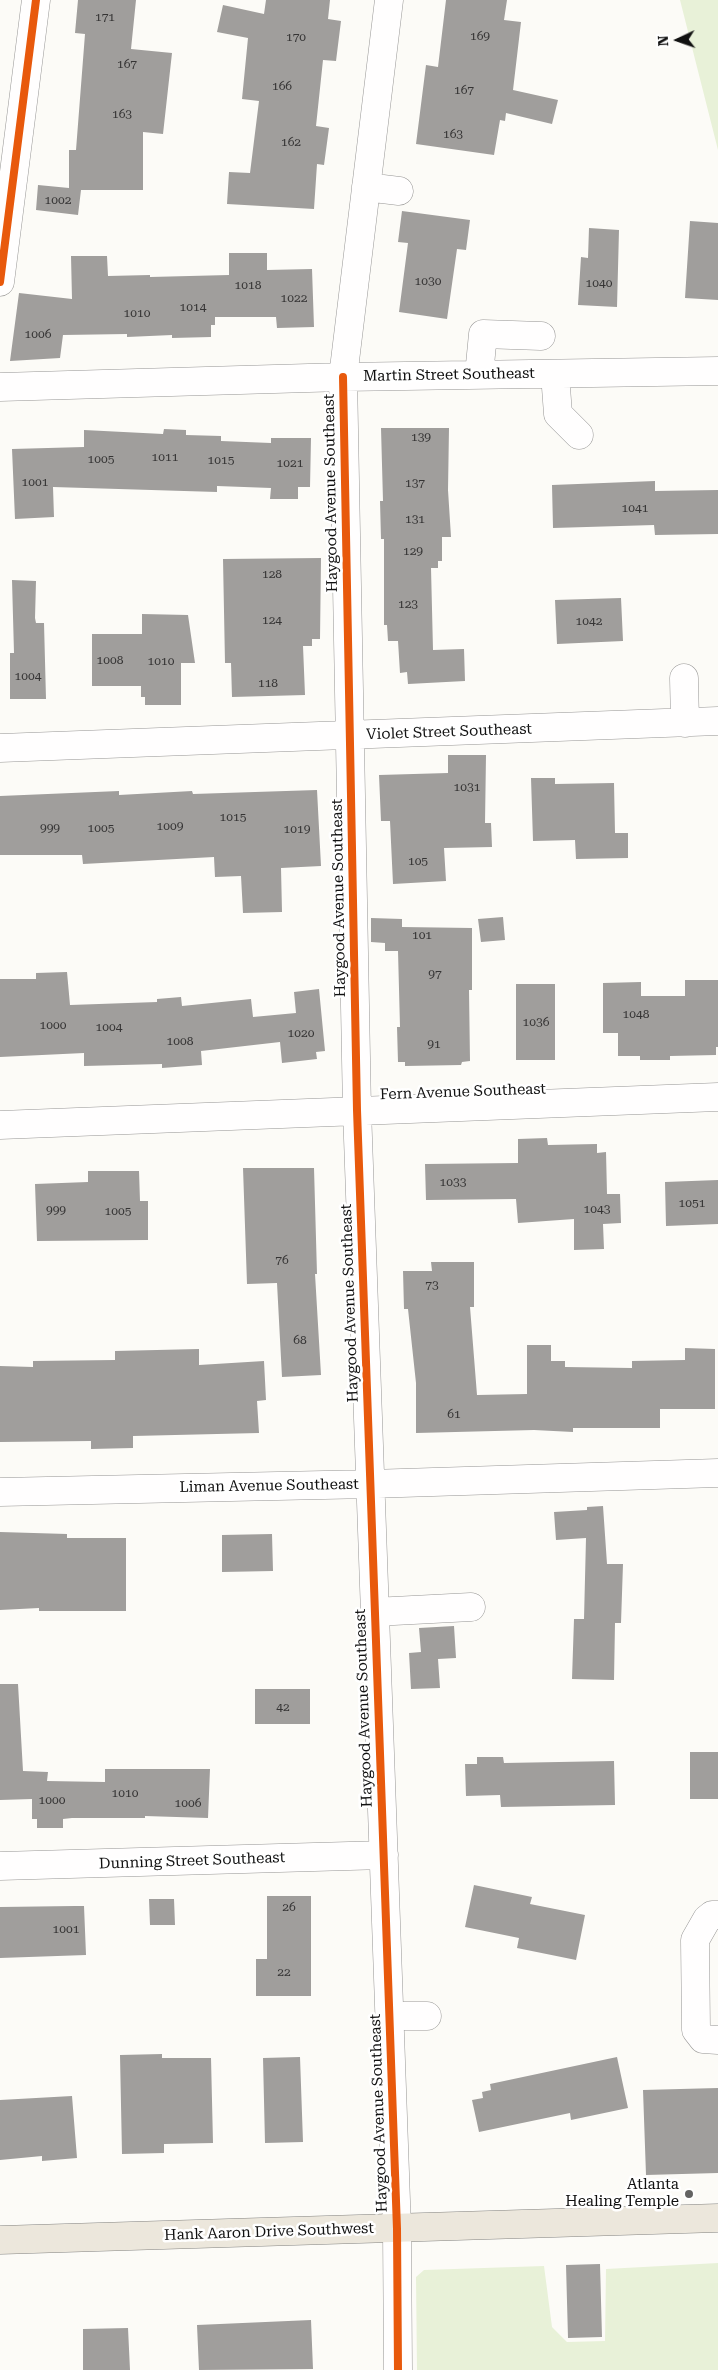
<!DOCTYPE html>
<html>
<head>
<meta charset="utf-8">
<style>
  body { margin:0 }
  #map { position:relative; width:718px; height:2370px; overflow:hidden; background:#fcfbf7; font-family:"Roboto Serif",serif }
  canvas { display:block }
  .north { position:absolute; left:653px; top:15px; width:50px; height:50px; -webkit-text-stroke:4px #fff; paint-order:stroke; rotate:267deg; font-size:14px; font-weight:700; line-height:20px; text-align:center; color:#111 }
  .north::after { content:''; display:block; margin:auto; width:18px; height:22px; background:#111; clip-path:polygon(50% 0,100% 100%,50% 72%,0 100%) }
</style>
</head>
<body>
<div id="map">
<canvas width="718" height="2370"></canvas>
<div class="north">N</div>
</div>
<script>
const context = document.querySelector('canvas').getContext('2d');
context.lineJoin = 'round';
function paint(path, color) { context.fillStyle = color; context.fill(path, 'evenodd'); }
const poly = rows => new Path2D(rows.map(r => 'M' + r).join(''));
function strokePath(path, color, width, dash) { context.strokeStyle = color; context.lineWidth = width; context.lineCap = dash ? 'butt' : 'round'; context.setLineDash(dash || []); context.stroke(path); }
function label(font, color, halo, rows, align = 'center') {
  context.font = font + ' "Roboto Serif",serif'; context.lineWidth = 5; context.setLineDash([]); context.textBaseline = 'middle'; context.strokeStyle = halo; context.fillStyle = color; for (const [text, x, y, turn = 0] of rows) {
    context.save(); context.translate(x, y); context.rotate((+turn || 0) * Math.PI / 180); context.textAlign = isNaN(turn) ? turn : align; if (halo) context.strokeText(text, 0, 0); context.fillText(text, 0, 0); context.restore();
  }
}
paint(poly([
  [680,0,718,0,718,150],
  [718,2263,718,2370,417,2370,416,2277,424,2270,544,2266,552,2327,567,2342,605,2341,606,2269]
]), '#e8f1d8');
paint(poly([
  [78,0,136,0,131,49,172,53,163,134,143,132,143,190,79,190,81,190,78,215,36,210,38,185,69,188,69,150,76,150,85,34,75,33],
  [266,0,330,0,328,19,341,21,336,61,323,60,316,126,329,128,324,165,317,164,314,209,227,204,229,172,250,173,259,101,242,99,248,38,217,32,223,5,264,14],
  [446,0,507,0,504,20,521,22,513,90,558,100,552,124,506,113,505,121,500,120,494,155,416,144,426,65,438,67],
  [402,211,470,220,466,250,457,249,447,319,399,312,408,243,398,242],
  [690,221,718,223,718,300,685,298],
  [589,228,619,230,617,307,578,305,581,257,588,258],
  [229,253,267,253,267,270,312,269,314,327,277,328,276,317,215,317,215,325,211,325,211,337,172,338,172,335,127,337,127,334,63,335,60,358,10,361,19,293,72,299,71,256,107,256,108,276,150,275,150,277,229,275],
  [381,428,449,428,448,490,451,537,442,537,442,561,438,561,438,568,431,568,433,650,464,649,465,681,408,684,407,672,400,673,398,641,388,641,387,625,384,625,384,539,381,539,380,501,383,501],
  [164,429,186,430,186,435,221,436,221,441,271,443,271,438,311,438,310,487,298,487,298,499,270,499,271,488,217,486,217,492,53,487,54,517,15,519,12,449,84,447,84,430,163,434],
  [655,481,655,491,718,490,718,534,655,535,654,525,553,528,552,485],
  [321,558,320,639,312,639,312,646,303,646,305,695,232,697,231,663,225,663,223,559],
  [12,580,36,581,35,618,36,623,44,623,46,699,10,699,10,653,14,653],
  [621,598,623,641,557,644,555,600],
  [142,614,188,615,195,663,181,663,181,705,145,705,145,697,141,697,141,686,92,686,92,634,142,634],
  [448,755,486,755,485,823,491,823,492,847,444,848,446,881,393,884,390,821,381,821,379,775,448,773],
  [531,778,555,778,555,784,614,783,615,833,628,833,628,858,576,859,575,840,533,841],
  [317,790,321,866,281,868,282,912,243,913,241,876,215,877,214,857,83,864,82,855,0,855,0,796,119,791,119,795,192,791,193,794],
  [503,917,505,940,481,942,478,919],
  [371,918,402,919,402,927,472,928,472,990,469,990,470,1061,462,1062,461,1065,405,1066,405,1062,398,1062,397,1027,400,1027,398,951,385,951,385,943,371,942],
  [67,972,70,1005,157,1002,157,999,181,997,182,1006,251,999,253,1017,296,1013,294,992,319,989,325,1051,316,1052,317,1059,282,1063,280,1042,201,1051,202,1065,162,1068,162,1064,84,1066,84,1053,0,1057,0,979,36,979,36,973],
  [685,980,718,980,718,1047,716,1047,716,1055,670,1056,670,1060,640,1060,640,1056,618,1056,618,1033,603,1033,603,983,641,982,641,996,685,996],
  [516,984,555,984,555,1060,516,1060],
  [547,1138,548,1145,597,1144,597,1153,606,1152,607,1194,620,1194,621,1223,603,1224,604,1249,574,1250,574,1219,518,1223,516,1199,426,1200,425,1164,518,1163,518,1139],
  [243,1168,314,1168,317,1274,315,1274,321,1375,282,1377,277,1283,247,1284],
  [88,1171,139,1171,140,1201,148,1201,148,1240,37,1241,35,1184,88,1182],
  [718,1180,718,1224,666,1226,665,1182],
  [431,1262,474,1262,474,1307,470,1307,477,1395,527,1394,527,1345,551,1345,551,1361,565,1361,565,1367,632,1368,632,1361,685,1360,685,1348,715,1349,715,1409,660,1409,660,1428,573,1428,573,1432,534,1430,416,1433,416,1383,408,1309,404,1309,403,1271,432,1271],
  [199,1349,199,1365,264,1361,266,1400,257,1401,259,1433,133,1436,133,1448,91,1449,91,1441,0,1442,0,1366,33,1367,33,1361,115,1360,115,1351],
  [603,1506,607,1564,623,1564,621,1623,615,1623,614,1680,572,1679,574,1619,584,1619,586,1538,556,1540,554,1512,587,1510,587,1507],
  [0,1532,67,1534,67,1538,126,1538,126,1611,39,1611,39,1608,0,1610],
  [272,1534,273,1571,222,1572,222,1535],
  [454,1626,456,1658,438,1659,440,1688,411,1689,409,1653,421,1652,419,1628],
  [0,1684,18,1684,23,1771,48,1772,47,1781,105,1782,105,1769,210,1769,208,1818,145,1816,145,1818,72,1818,63,1819,63,1828,37,1828,37,1819,32,1819,32,1799,0,1800],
  [255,1689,310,1689,310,1724,255,1724],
  [690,1752,718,1752,718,1799,690,1799],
  [477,1757,503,1757,504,1763,614,1761,615,1805,501,1807,500,1795,466,1796,465,1764,477,1764],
  [474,1885,532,1897,530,1904,585,1915,576,1960,517,1948,519,1938,465,1927],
  [267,1896,311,1896,311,1996,256,1996,256,1959,267,1959],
  [149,1899,174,1899,175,1925,150,1925],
  [75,1906,84,1906,86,1955,0,1958,0,1907],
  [162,2054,162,2058,211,2058,213,2143,164,2144,164,2153,122,2154,120,2055],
  [300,2057,303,2142,265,2143,263,2058],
  [617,2057,628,2108,571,2120,570,2113,479,2132,472,2100,483,2098,482,2092,491,2090,490,2084],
  [718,2088,718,2173,646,2175,643,2090],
  [72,2096,77,2158,42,2161,42,2156,0,2160,0,2100],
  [600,2264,602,2337,568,2338,566,2265],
  [311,2320,313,2369,199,2370,197,2325],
  [128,2328,130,2370,83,2370,83,2329]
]), '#a09e9c');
const minor = poly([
  [389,0,343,377,357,1110,397,2229,398,2370],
  [366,187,399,191],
  [0,282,36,0],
  [555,374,558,414,579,435],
  [479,375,483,334,541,336],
  [0,387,343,377,718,371],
  [684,678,685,723],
  [0,748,718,721],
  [0,1125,718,1097],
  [0,1492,370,1484,718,1473],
  [374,1612,471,1607],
  [0,1866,384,1855],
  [718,1915,712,1915,707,1919,695,1940,696,2030,703,2039,718,2040],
  [389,2016,427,2016]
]);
const major = poly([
  [0,2240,718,2218]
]);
strokePath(minor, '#979695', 29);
strokePath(major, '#848482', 29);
strokePath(minor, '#fffefe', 28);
strokePath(major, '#ece7dc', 28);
strokePath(poly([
  [0,282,36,0],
  [343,377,357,1110,397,2229,398,2370]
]), '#e8590c', 8);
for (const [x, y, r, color] of [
  [689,2194,5,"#636362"]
]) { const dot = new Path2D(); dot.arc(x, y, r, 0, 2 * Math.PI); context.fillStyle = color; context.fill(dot); strokePath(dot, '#fff', 2); }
label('12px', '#353434', null, [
  ["171",105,17],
  ["169",480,36],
  ["170",296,37],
  ["167",127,64],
  ["166",282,86],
  ["167",464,90],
  ["163",122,114],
  ["163",453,134],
  ["162",291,142],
  ["1002",58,200],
  ["1030",428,281],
  ["1040",599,283],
  ["1018",248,285],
  ["1022",294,298],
  ["1014",193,307],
  ["1010",137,313],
  ["1006",38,334],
  ["139",421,437],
  ["1011",165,457],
  ["1005",101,459],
  ["1015",221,460],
  ["1021",290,463],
  ["1001",35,482],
  ["137",415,483],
  ["1041",635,508],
  ["131",415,519],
  ["129",413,551],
  ["128",272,574],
  ["123",408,604],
  ["124",272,620],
  ["1042",589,621],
  ["1008",110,660],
  ["1010",161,661],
  ["1004",28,676],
  ["118",268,683],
  ["1031",467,787],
  ["1015",233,817],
  ["1009",170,826],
  ["999",50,828],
  ["1005",101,828],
  ["1019",297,829],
  ["105",418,861],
  ["101",422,935],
  ["97",435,974],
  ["1048",636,1014],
  ["1036",536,1022],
  ["1000",53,1025],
  ["1004",109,1027],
  ["1020",301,1033],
  ["1008",180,1041],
  ["91",434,1044],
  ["1033",453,1182],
  ["1051",692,1203],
  ["1043",597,1209],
  ["999",56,1210],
  ["1005",118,1211],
  ["76",282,1260],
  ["73",432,1285],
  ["68",300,1340],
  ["61",454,1414],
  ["42",283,1707],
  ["1010",125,1793],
  ["1000",52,1800],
  ["1006",188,1803],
  ["26",289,1907],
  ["1001",66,1929],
  ["22",284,1972]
]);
label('15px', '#111', '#fff', [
  ["Martin Street Southeast",449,375,-1],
  ["Haygood Avenue Southeast",331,493,-91],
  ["Violet Street Southeast",449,732,-2],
  ["Haygood Avenue Southeast",339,898,-91],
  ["Fern Avenue Southeast",463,1092,-2],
  ["Haygood Avenue Southeast",350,1303,-92],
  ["Liman Avenue Southeast",269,1486,-1],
  ["Haygood Avenue Southeast",364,1708,-92],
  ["Dunning Street Southeast",192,1861,-2],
  ["Haygood Avenue Southeast",379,2113,-92],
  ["Hank Aaron Drive Southwest",269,2232,-2]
]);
label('15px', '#111', '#fff', [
  ["Atlanta",679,2185],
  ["Healing Temple",679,2202]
], 'right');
</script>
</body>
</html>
